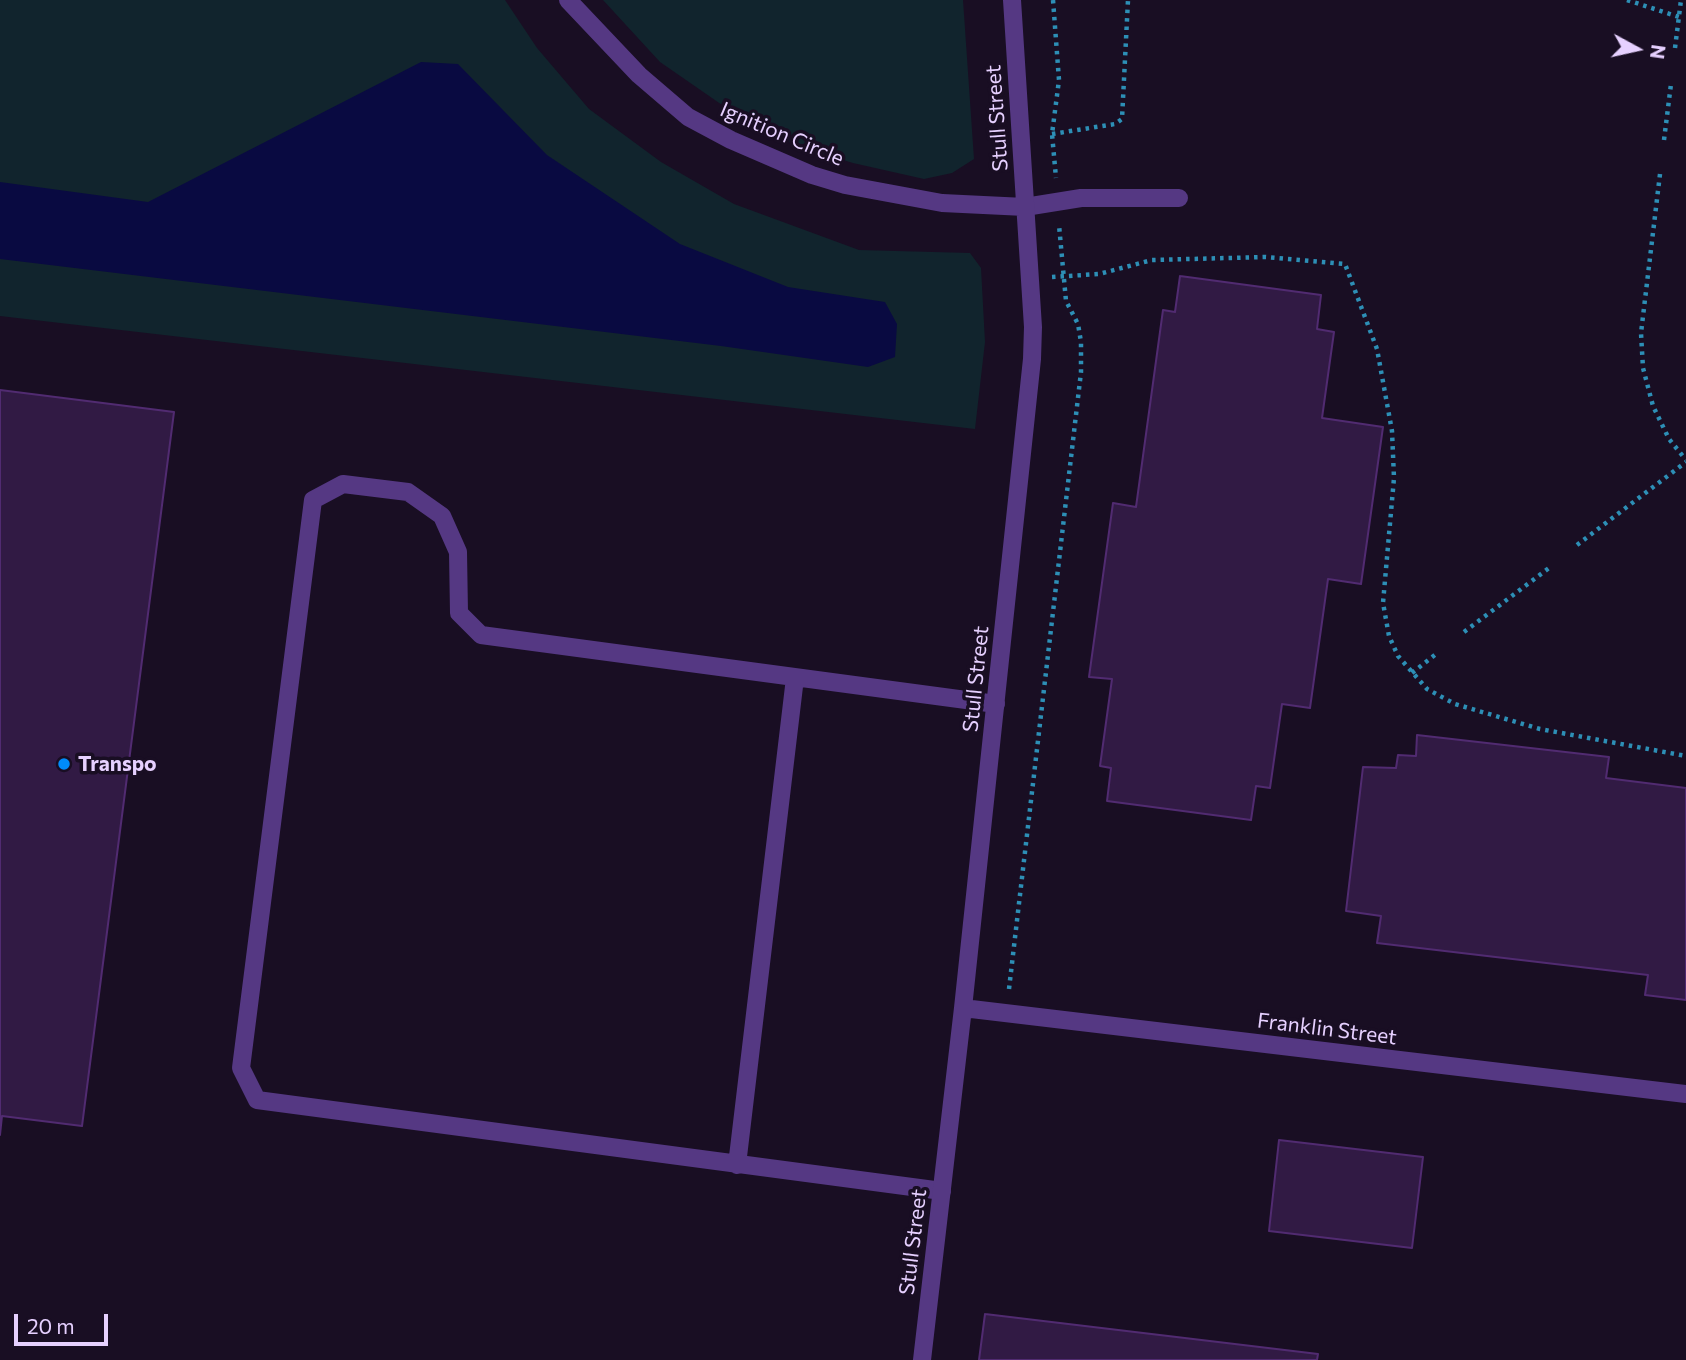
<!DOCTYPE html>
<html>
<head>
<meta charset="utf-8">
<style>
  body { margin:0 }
  #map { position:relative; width:1686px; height:1360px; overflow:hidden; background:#190e23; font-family:Commissioner,sans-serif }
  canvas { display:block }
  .north { position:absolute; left:1602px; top:14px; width:70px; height:70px; -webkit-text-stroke:5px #190e23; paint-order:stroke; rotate:98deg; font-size:19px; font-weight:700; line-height:28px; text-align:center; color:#e6d0ff }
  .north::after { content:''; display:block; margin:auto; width:24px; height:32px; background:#e6d0ff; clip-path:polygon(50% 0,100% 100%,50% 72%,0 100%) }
  .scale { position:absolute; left:14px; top:1314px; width:94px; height:32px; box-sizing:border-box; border:4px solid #e6d0ff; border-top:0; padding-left:9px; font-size:21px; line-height:24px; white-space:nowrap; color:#e6d0ff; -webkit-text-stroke:5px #190e23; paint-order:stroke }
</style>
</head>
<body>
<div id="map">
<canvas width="1686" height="1360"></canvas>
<div class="north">N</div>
<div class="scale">20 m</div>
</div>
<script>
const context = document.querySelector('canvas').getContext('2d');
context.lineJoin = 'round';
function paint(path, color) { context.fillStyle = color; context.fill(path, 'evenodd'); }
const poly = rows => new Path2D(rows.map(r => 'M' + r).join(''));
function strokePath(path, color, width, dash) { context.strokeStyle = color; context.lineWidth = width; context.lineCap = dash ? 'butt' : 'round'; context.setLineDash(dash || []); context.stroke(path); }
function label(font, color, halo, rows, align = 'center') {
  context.font = font + ' Commissioner,sans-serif'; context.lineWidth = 7; context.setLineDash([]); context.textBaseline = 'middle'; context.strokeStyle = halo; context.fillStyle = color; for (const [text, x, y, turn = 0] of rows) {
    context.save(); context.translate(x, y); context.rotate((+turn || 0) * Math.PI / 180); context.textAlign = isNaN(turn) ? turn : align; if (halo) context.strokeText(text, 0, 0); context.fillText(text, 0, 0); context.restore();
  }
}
paint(poly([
  [0,0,505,0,537,48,589,109,661,162,734,204,859,250,970,253,981,268,985,342,975,429,0,316],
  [603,0,963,0,974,159,952,173,924,179,853,163,797,146,738,116,660,62]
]), '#11242d');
paint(poly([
  [421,62,458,64,547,155,680,244,788,287,885,302,897,324,895,357,868,367,721,346,0,259,0,182,148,202]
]), '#090a41');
const building = poly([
  [1180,276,1321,295,1317,329,1334,332,1322,418,1383,427,1361,584,1328,579,1310,708,1282,704,1270,788,1256,786,1251,820,1107,801,1111,768,1100,766,1112,679,1089,677,1113,503,1136,507,1163,310,1175,312,1180,276],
  [0,390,174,412,82,1126,2,1116,0,1135,0,390],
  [1417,735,1609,757,1606,778,1686,788,1686,1000,1645,995,1648,975,1377,943,1381,916,1346,911,1363,767,1396,768,1398,755,1416,756,1417,735],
  [1279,1140,1423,1157,1412,1248,1269,1231,1279,1140],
  [985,1314,1318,1354,1317,1360,979,1360,985,1314]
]);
paint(building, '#311a44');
strokePath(building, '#512b71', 2);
strokePath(poly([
  [1053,0,1059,80,1052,134,1056,178],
  [1627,0,1679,17],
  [1675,48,1681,0],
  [1052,134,1115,124,1122,119,1128,0],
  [1664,140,1671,84],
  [1660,174,1641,333,1643,368,1653,406,1669,439,1686,460],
  [1052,277,1099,274,1152,260,1266,257,1345,264,1377,349,1392,431,1394,478,1383,603,1389,636,1398,656,1427,689,1455,704,1540,729,1686,756],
  [1577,545,1686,462],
  [1464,632,1549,568],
  [1412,673,1436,654],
  [1009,989,1081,372,1081,342,1078,324,1066,301,1059,225]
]), '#2d8fb6', 4.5, [3.5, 5]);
strokePath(poly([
  [1025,207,1081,198,1179,198],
  [737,1165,795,678],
  [942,1191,257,1100,241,1068,313,500,343,484,408,492,442,516,458,552,459,613,481,635,996,704]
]), '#553883', 18);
strokePath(poly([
  [568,0,639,75,688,117,731,140,812,175,845,185,942,203,1025,207],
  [963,1008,1686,1094],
  [922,1360,963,1008,1032,359,1033,327,1012,0]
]), '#553883', 18);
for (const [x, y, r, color] of [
  [64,764,7,"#008bfb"]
]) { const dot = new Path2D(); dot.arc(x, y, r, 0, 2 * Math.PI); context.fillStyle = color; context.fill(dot); strokePath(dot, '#190e23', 2.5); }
label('21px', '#e6d0ff', '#190e23', [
  ["Stull Street",997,118,-94],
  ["Ignition Circle",782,134,23],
  ["Stull Street",976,679,-84],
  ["Franklin Street",1327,1029,7],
  ["Stull Street",913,1242,-83]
]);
label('bold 21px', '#e6d0ff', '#190e23', [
  ["Transpo",78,764]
], 'left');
</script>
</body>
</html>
